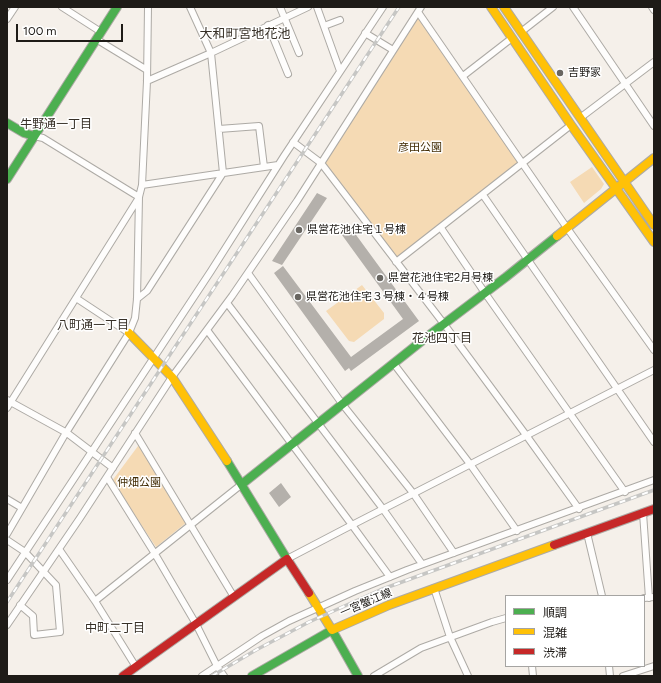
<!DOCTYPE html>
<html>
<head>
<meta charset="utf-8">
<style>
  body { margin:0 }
  #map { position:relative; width:661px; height:683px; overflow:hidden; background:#f5f0ea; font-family:Figtree,"Noto Sans JP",sans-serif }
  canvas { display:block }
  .frame { position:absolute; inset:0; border:8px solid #1e1b17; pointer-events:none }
  .legend { position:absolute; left:505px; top:595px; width:140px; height:72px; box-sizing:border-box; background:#fff; border:1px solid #a5a4a2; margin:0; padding:5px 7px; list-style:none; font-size:12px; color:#1e1b17 }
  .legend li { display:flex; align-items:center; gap:8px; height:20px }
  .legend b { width:20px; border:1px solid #a5a4a2 }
  .scale { position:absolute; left:16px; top:24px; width:107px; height:18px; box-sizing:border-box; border:2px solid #1e1b17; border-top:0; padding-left:5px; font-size:12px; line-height:14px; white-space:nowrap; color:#1e1b17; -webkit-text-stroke:3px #fff; paint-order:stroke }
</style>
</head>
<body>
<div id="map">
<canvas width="661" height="683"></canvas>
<div class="frame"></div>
<ul class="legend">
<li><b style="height:5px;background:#4caf50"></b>順調</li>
<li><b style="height:5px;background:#ffc107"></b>混雑</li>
<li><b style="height:5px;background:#c62828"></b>渋滞</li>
</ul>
<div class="scale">100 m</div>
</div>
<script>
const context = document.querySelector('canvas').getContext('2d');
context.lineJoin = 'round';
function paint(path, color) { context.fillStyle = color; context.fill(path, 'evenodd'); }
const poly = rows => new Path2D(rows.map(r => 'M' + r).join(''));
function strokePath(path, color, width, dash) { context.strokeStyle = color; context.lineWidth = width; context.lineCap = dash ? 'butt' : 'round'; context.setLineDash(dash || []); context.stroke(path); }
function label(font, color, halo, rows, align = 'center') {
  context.font = font + ' Figtree,"Noto Sans JP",sans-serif'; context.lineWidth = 3; context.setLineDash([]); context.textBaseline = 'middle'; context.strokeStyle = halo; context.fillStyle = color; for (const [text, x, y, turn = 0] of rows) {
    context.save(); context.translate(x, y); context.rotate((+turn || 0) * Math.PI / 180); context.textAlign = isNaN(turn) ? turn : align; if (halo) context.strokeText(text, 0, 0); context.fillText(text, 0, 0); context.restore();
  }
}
paint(poly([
  [418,15,520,163,499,186,493,190,488,191,397,261,324,164],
  [592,167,604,184,601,189,584,203,570,182],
  [362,285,384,313,384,319,354,342,349,341,326,311],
  [141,442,187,522,156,547,112,481]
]), '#f5dab4');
paint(poly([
  [317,193,327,198,282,265,272,261],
  [351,228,419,321,351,371,349,368,345,371,274,273,283,266,351,357,403,319,342,235],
  [281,483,291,497,279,507,269,493]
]), '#b4b0ab');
const street = poly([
  [62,7,101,32],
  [280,7,299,53],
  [317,7,340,71],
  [573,7,654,126],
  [652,7,654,10],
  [418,12,567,228,654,350],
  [7,19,15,7],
  [268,25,288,74],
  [324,26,340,20],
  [521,32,553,7],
  [365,33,393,50],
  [96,39,147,70],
  [463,76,512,38],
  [147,81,211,53,308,7],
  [580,118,654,62],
  [219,129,259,126,264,167],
  [34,136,43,138,139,197],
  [293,142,321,163,444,324,526,435,579,509],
  [142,185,278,165],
  [483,195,654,442],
  [441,228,485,293,625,492],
  [396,262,571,125],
  [248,273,343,405,413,493,454,553],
  [76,298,129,333],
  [137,299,147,291,223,173,211,53,190,7],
  [227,303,383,509,422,564],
  [207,330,352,525,390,577],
  [394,364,470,464,517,531],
  [7,400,67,433,113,468],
  [7,408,138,199],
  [135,433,234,597],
  [107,477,155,554,196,624,217,666,224,676],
  [7,499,22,508],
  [643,513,649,598],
  [587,533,602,596],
  [7,534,64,436,129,333,135,318,137,299,139,197,142,185,147,81,148,7],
  [7,540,25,552,56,585,60,632,34,635,33,616,20,605],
  [59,549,95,601,136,667],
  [287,559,352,525,654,370],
  [7,580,211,271,284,156,383,7],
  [434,588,450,637,468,676],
  [644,598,654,597],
  [95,601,242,484],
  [7,625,80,518,172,377,232,296,297,201,421,7],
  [532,666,533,676],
  [609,666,610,676],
  [202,676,262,636,289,621,355,591,407,570,654,480],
  [374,676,421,648,492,622,506,618],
  [623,676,654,666]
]);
const fast = poly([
  [7,123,24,133,34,136],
  [7,179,117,7],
  [227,461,287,559],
  [242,484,428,336,506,277,557,236],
  [252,676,332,630,358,676]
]);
const slow = poly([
  [491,7,571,125,654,242],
  [504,7,654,225],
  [557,236,654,158],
  [129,333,172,377,227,461],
  [309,593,332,630,389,605,554,545]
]);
const jam = poly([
  [554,545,654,509],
  [123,676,287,559,309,593]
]);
strokePath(street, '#adaaa5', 8);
strokePath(fast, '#adaaa5', 10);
strokePath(slow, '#adaaa5', 10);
strokePath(jam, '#adaaa5', 10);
strokePath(street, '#fefdfc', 6);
strokePath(fast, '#4caf50', 8);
strokePath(slow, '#ffc107', 8);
strokePath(jam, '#c62828', 8);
const rail = poly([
  [7,602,399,7],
  [212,676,256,650,309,622,380,590,654,490]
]);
strokePath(rail, '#c6c6c4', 3.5);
strokePath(rail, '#fff', 2, [6]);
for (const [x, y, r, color] of [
  [560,73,4,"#696661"],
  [299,230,4,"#696661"],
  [380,278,4,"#696661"],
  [298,297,4,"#696661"]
]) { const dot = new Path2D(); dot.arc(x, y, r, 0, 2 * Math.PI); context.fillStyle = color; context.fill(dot); strokePath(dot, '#fff', 1.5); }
label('11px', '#1e1b17', '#fff', [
  ["吉野家",568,73],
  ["県営花池住宅１号棟",307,230],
  ["県営花池住宅2月号棟",388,278],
  ["県営花池住宅３号棟・４号棟",306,297]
], 'left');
label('11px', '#422c04', '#fff', [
  ["彦田公園",420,148],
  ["仲畑公園",139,483]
]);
label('11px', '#1e1b17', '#fff', [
  ["一宮蟹江線",366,603,-23]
]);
label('12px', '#373027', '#fff', [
  ["牛野通一丁目",56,124],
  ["八町通一丁目",93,325],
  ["花池四丁目",442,338],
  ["中町二丁目",115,628]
]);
label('13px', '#373027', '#fff', [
  ["大和町宮地花池",245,34]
]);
</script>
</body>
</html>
